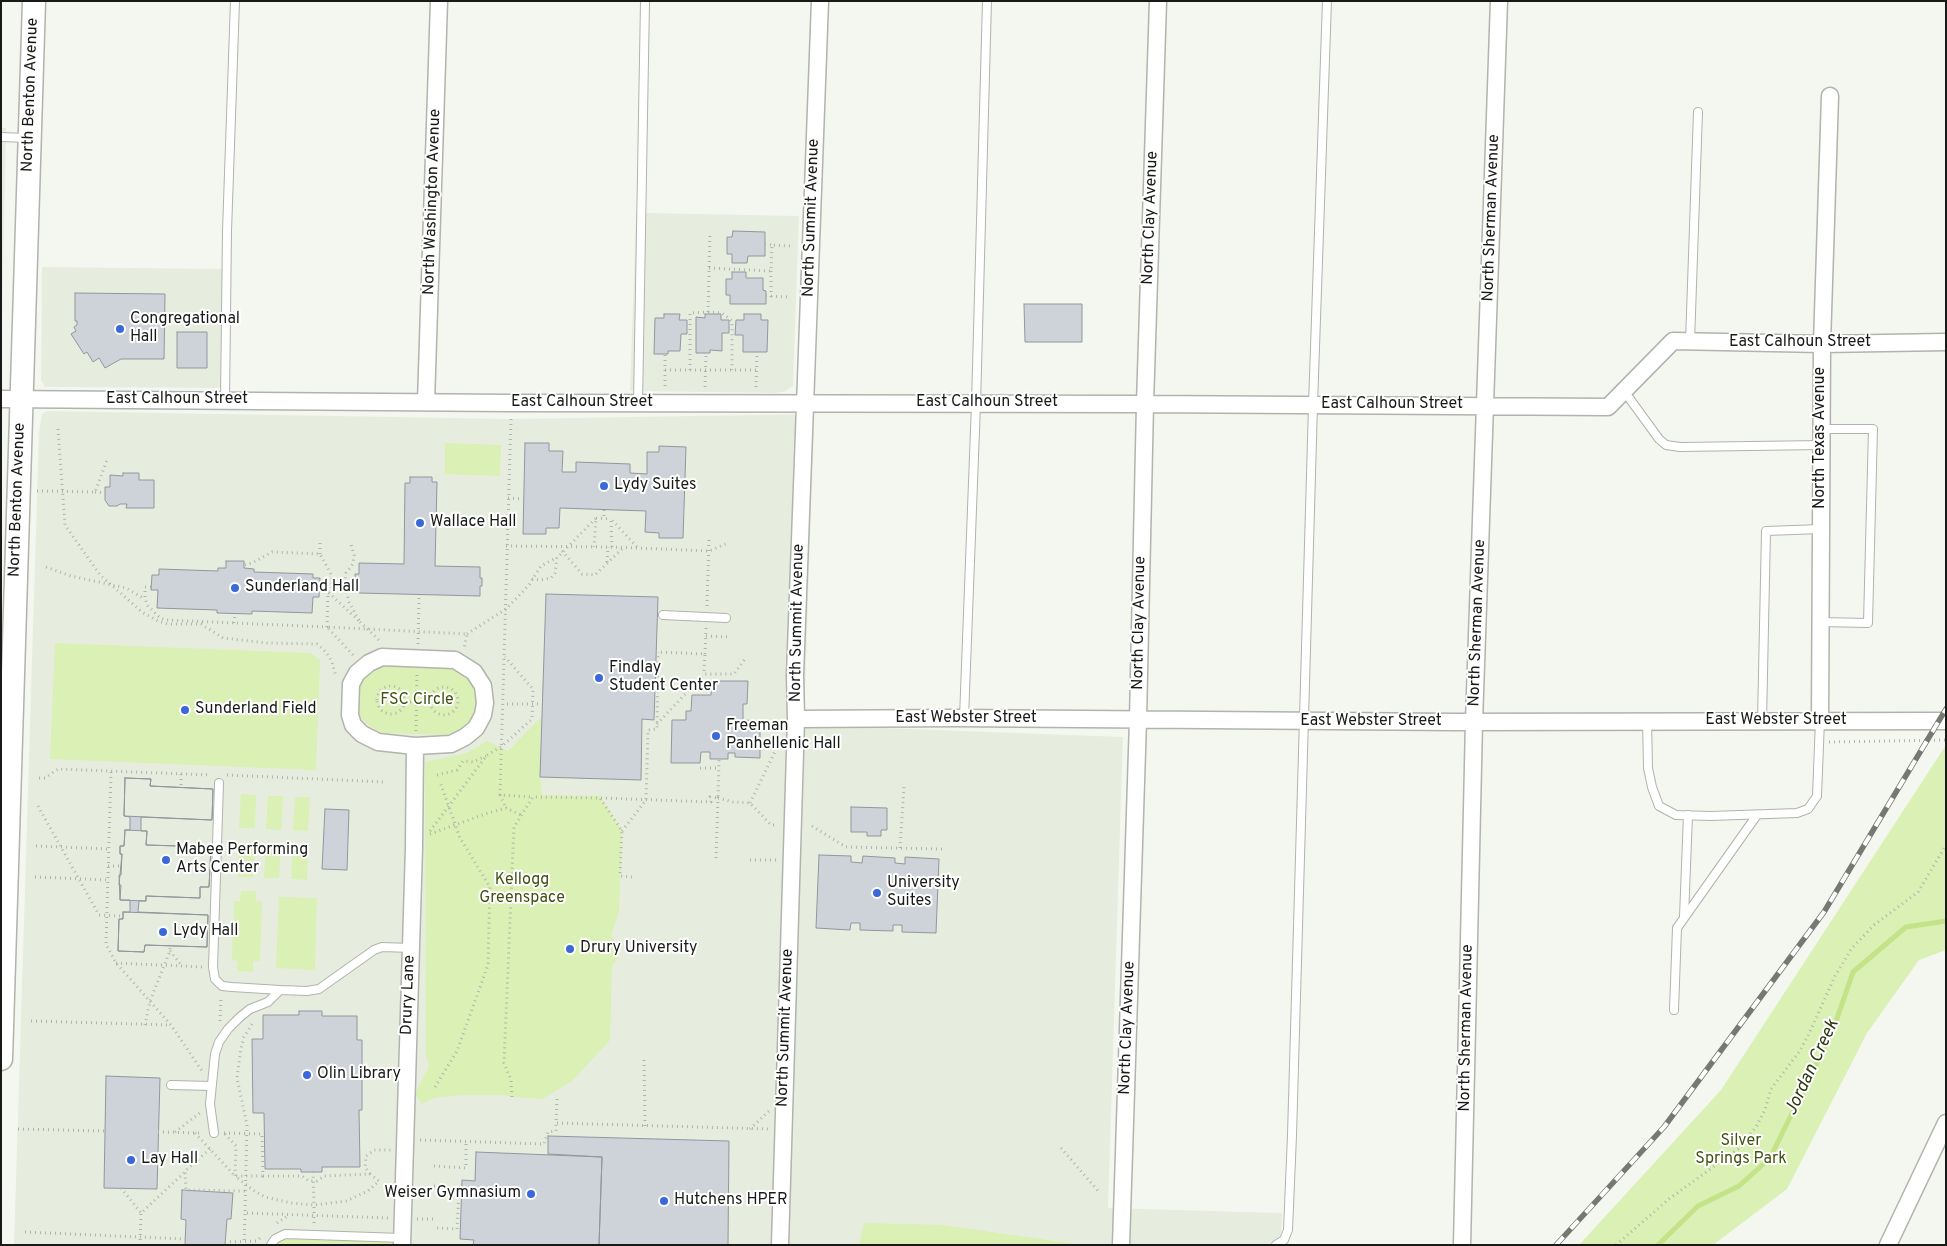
<!DOCTYPE html>
<html>
<head>
<meta charset="utf-8">
<style>
  body { margin:0 }
  #map { position:relative; width:1947px; height:1246px; overflow:hidden; background:#f4f7ef; font-family:Overpass,sans-serif }
  canvas { display:block }
  .frame { position:absolute; inset:0; border:2px solid #181a17; pointer-events:none }
</style>
</head>
<body>
<div id="map">
<canvas width="1947" height="1246"></canvas>
<div class="frame"></div>
</div>
<script>
const context = document.querySelector('canvas').getContext('2d');
context.lineJoin = 'round';
function paint(path, color) { context.fillStyle = color; context.fill(path, 'evenodd'); }
const poly = rows => new Path2D(rows.map(r => 'M' + r).join(''));
function strokePath(path, color, width, dash) { context.strokeStyle = color; context.lineWidth = width; context.lineCap = dash ? 'butt' : 'round'; context.setLineDash(dash || []); context.stroke(path); }
function label(font, color, halo, rows, align = 'center') {
  context.font = font + ' Overpass,sans-serif'; context.lineWidth = 4; context.setLineDash([]); context.textBaseline = 'middle'; context.strokeStyle = halo; context.fillStyle = color; for (const [text, x, y, turn = 0] of rows) {
    context.save(); context.translate(x, y); context.rotate((+turn || 0) * Math.PI / 180); context.textAlign = isNaN(turn) ? turn : align; if (halo) context.strokeText(text, 0, 0); context.fillText(text, 0, 0); context.restore();
  }
}
paint(poly([
  [1,128,6,128,1,361],
  [648,213,799,216,793,386,784,392,774,393,630,391,636,214],
  [42,267,229,269,228,388,45,387,41,380],
  [47,411,511,419,814,414,804,725,1123,737,1108,1208,1282,1213,1281,1245,14,1245,39,432,42,414]
]), '#e7edde');
paint(poly([
  [445,443,501,445,500,476,445,474],
  [55,643,310,653,320,660,316,770,50,759],
  [385,666,447,668,466,675,477,693,477,701,474,719,468,725,459,731,446,735,383,733,371,727,361,718,356,705,357,692,366,676],
  [541,717,540,777,542,795,600,796,622,831,619,912,611,936,617,943,618,959,612,965,610,1040,572,1081,542,1099,512,1097,503,1095,461,1095,434,1098,422,1104,415,1094,429,1066,426,1056,425,762,467,753,487,741,508,751],
  [1946,745,1946,950,1919,960,1867,1033,1787,1189,1713,1245,1579,1245,1721,1090],
  [241,794,256,795,255,828,239,828],
  [268,796,283,796,281,830,266,829],
  [295,797,310,797,308,831,293,830],
  [239,844,254,844,253,877,237,877],
  [266,845,281,845,279,878,264,878],
  [293,846,308,846,307,880,291,879],
  [241,891,256,891,256,901,262,902,260,961,253,961,253,972,237,971,238,961,232,960,234,901,240,901],
  [279,897,317,898,315,970,276,968],
  [864,1223,943,1225,1082,1245,859,1245],
  [285,1234,390,1237,390,1245,271,1245]
]), '#daf0b4');
strokePath(poly([
  [1658,1245,1698,1206,1739,1186,1770,1158,1833,1030,1853,972,1906,927,1946,921]
]), '#c4e388', 5);
const building = poly([
  [733,231,765,232,765,256,748,256,747,263,732,263,732,254,727,254,727,237,732,237,733,231],
  [732,272,746,272,746,278,763,278,763,290,766,291,766,304,730,304,730,295,726,295,726,279,732,279,732,272],
  [75,293,165,294,164,359,121,359,105,368,99,358,93,362,87,352,84,354,71,334,76,331,74,327,77,325,77,321,75,321,75,293],
  [1024,304,1082,304,1082,342,1025,342,1024,304],
  [664,314,680,314,679,320,687,320,687,334,681,334,680,351,668,351,668,354,654,354,655,318,664,318,664,314],
  [705,314,721,314,721,320,729,320,729,333,722,333,722,351,710,350,710,353,696,353,696,317,705,318,705,314],
  [744,314,761,314,761,320,768,320,767,352,743,352,743,335,735,335,736,320,744,320,744,314],
  [177,332,207,332,207,368,177,368,177,332],
  [525,443,549,443,549,451,563,451,562,472,576,472,576,462,630,464,630,473,647,474,647,452,659,452,659,446,686,447,683,538,659,538,659,533,645,532,646,511,560,508,559,528,546,528,546,534,523,534,525,443],
  [123,473,139,473,139,480,154,480,154,508,126,508,127,504,120,504,117,506,109,506,105,500,105,487,110,487,110,475,123,476,123,473],
  [410,477,432,477,432,482,437,482,435,566,480,567,480,578,482,578,482,586,480,586,480,596,359,593,359,583,355,583,355,574,359,574,359,563,404,564,405,483,410,483,410,477],
  [226,561,244,561,244,568,254,569,254,572,313,574,313,578,320,578,319,597,313,597,312,613,252,611,252,614,217,613,217,610,157,608,158,590,151,590,152,575,159,575,159,569,218,571,218,568,226,568,226,561],
  [546,594,658,597,654,720,642,719,641,780,540,777,546,594],
  [712,681,748,681,747,704,743,704,743,720,760,721,760,758,735,757,735,753,728,753,728,759,710,759,710,752,701,752,700,763,671,763,672,720,686,720,686,711,691,711,692,695,711,695,712,681],
  [125,778,151,779,150,786,213,789,212,820,141,817,141,831,147,831,146,845,211,847,209,887,200,887,200,898,146,896,146,901,139,901,138,912,208,915,207,947,145,945,144,952,118,951,119,919,123,919,123,912,130,912,130,900,120,900,121,885,119,885,122,854,120,854,120,846,124,846,125,830,130,830,130,817,124,816,125,778],
  [125,778,151,779,150,786,213,789,212,820,124,816,125,778],
  [851,807,887,808,887,830,881,830,881,836,867,836,867,832,851,832,851,807],
  [325,809,349,810,347,870,322,869,325,809],
  [125,830,147,831,146,845,211,847,209,887,200,887,200,898,146,896,146,901,120,900,119,875,121,875,122,854,120,854,120,846,124,846,125,830],
  [819,855,851,856,851,862,862,863,863,856,895,858,895,863,905,864,905,857,939,859,936,933,902,932,902,925,893,925,893,931,860,930,860,923,851,923,850,930,816,928,819,855],
  [123,912,208,915,207,947,145,945,144,952,118,951,119,919,123,919,123,912],
  [299,1011,322,1011,322,1016,357,1016,357,1040,362,1040,362,1110,359,1110,360,1167,322,1167,322,1172,301,1172,301,1169,265,1169,264,1113,253,1113,252,1039,263,1039,263,1015,299,1015,299,1011],
  [106,1076,160,1078,157,1189,104,1188,106,1076],
  [548,1136,729,1141,728,1245,599,1245,602,1157,548,1154,548,1136],
  [476,1152,602,1157,599,1245,473,1245,474,1240,460,1239,462,1180,475,1181,476,1152],
  [182,1190,233,1193,231,1219,227,1219,225,1245,185,1245,186,1220,181,1219,182,1190]
]);
paint(building, '#ced2d9');
strokePath(building, '#93969d', 1);
const lane = poly([
  [1,137,27,138],
  [1690,342,1698,112],
  [1624,391,1659,439,1666,445,1680,447,1821,445],
  [225,400,227,231,235,1],
  [638,403,645,1],
  [663,615,726,618],
  [1820,622,1868,623,1873,429,1821,429],
  [964,718,976,404,987,1],
  [1647,721,1648,768,1652,787,1659,806,1676,815,1711,816,1797,813,1808,809,1817,796,1820,720],
  [1762,721,1766,531,1821,529],
  [219,783,213,967,215,979,222,986,232,987,280,990],
  [1684,917,1688,815],
  [1674,1010,1677,928,1757,815],
  [171,1085,211,1086],
  [214,1133,210,1104,215,1054,219,1042,228,1029,240,1017,250,1009,268,1002,280,990,307,991,319,989,374,950,382,947,411,948],
  [271,1245,275,1239,285,1234,402,1238],
  [1276,1245,1284,1240,1288,1230,1292,1135,1313,405,1327,1]
]);
const street = poly([
  [1,399,510,403,1145,404,1608,407,1673,341,1822,344,1946,342],
  [426,402,439,1],
  [382,657,455,660,474,672,483,686,485,703,483,715,476,728,465,737,451,744,415,746,378,742,362,734,353,725,350,715,351,684,357,673,369,663,382,657],
  [796,719,957,718,1456,722,1946,721],
  [1820,720,1822,344,1830,96],
  [402,1245,414,847,415,746],
  [780,1245,796,719,795,675,820,1],
  [1121,1245,1138,720,1145,404,1158,1],
  [1462,1245,1474,722,1499,1],
  [1888,1245,1946,1123]
]);
const secondary = poly([
  [1,1059,34,1]
]);
strokePath(lane, '#b1b3ac', 10);
strokePath(street, '#b1b3ac', 19);
strokePath(secondary, '#b1b3ac', 25);
strokePath(poly([
  [765,244,772,245],
  [709,268,771,271,772,245,790,246],
  [766,296,789,297],
  [771,297,771,271],
  [708,312,722,313,732,321,732,370],
  [665,370,756,370],
  [690,370,690,313,708,312,710,233],
  [665,386,665,354],
  [705,387,706,353],
  [756,387,757,352],
  [511,419,500,795,533,797],
  [58,429,65,525,100,575,142,612,158,621,168,624,201,624,223,638,267,643,317,644,326,652,332,662,336,677],
  [37,491,95,492,107,460],
  [95,492,105,493],
  [508,498,523,499],
  [604,510,604,518],
  [596,518,611,519],
  [506,546,612,547,709,551,728,543],
  [612,547,611,519,639,549],
  [562,551,582,574,595,575,623,548],
  [320,554,320,543],
  [607,562,608,547],
  [46,567,71,576,126,588,145,599],
  [532,579,540,580,551,578,555,573,557,558,596,518,594,547],
  [151,587,145,587,145,599,148,606,160,618,167,620,327,627,328,592,332,588,332,576,320,554,272,552,252,563,244,565],
  [319,591,328,592,360,622,349,602,345,586,346,573,353,564,354,555,351,544],
  [707,606,709,539],
  [360,622,381,642],
  [234,623,235,614],
  [467,634,506,609,529,585,541,566,556,558],
  [706,636,730,637],
  [418,644,419,595],
  [656,652,705,654,704,674],
  [705,654,706,627],
  [353,655,327,627,467,634,464,649],
  '377 700a14 14 0 1 1 28 0a14 14 0 1 1-28 0Z',
  '430 701a14 14 0 1 1 28 0a14 14 0 1 1-28 0Z',
  [405,702,430,702],
  [657,724,704,674,734,674,745,659],
  [416,731,417,672],
  [1829,742,1946,740],
  [700,768,719,768],
  [111,772,106,944,116,963,171,1025,202,1071],
  [181,774,181,787],
  [227,775,384,782],
  [437,775,457,770,463,761,473,762,486,756],
  [39,778,45,778,58,769,211,775],
  [500,795,506,808],
  [601,798,711,802,710,797,718,798,719,759],
  [750,803,779,743],
  [38,806,99,915,123,916],
  [812,826,846,847,942,849],
  [430,831,487,755,501,747,532,719,533,689,505,657],
  [622,831,646,800,648,730,657,729,658,652],
  [430,834,488,813,506,808,521,815],
  [36,846,108,849],
  [900,848,904,787],
  [716,858,718,798,733,802,750,803,771,825,777,825],
  [750,860,776,860],
  [108,866,121,866],
  [35,877,108,880],
  [170,951,182,966],
  [116,963,203,967],
  [31,1021,170,1025],
  [220,1021,221,997],
  [252,1024,244,1037,241,1048,237,1078,247,1125,245,1213,388,1218],
  [145,1025,150,1001,170,951,170,945],
  [644,1060,645,1126],
  [435,1087,457,1051,488,965,490,887,460,838,440,782],
  [512,1097,511,1080,504,1063,514,827,533,797,600,798,622,831,620,876,632,877],
  [557,1099,556,1123,768,1129],
  [18,1129,105,1131],
  [750,1129,769,1111],
  [158,1132,202,1133],
  [175,1132,200,1113],
  [195,1133,235,1176,263,1176],
  [224,1133,262,1134,263,1176,302,1176,309,1181,317,1181,324,1176,370,1174,379,1181,368,1191,346,1201,314,1205,314,1224],
  [225,1134,236,1146,235,1176,253,1190,265,1197,291,1203,314,1205,313,1172],
  [420,1140,544,1144,548,1132,556,1131,556,1123],
  [1061,1148,1099,1192],
  [210,1149,185,1171,186,1190,245,1191],
  [434,1166,466,1168,466,1141],
  [370,1174,365,1167,366,1156,374,1150,391,1150],
  [434,1186,459,1188,457,1229,435,1228],
  [121,1188,141,1213,185,1172],
  [417,1219,434,1219],
  [277,1223,289,1215],
  [25,1232,185,1239],
  [225,1242,257,1241,261,1237],
  [140,1245,141,1213],
  [244,1245,245,1213],
  [1616,1245,1669,1199,1738,1149,1756,1127,1765,1110,1771,1089,1799,1052,1808,1036,1835,976,1852,948,1874,925,1918,892,1946,845]
]), '#b0b3ac', 3, [1, 4]);
strokePath(lane, '#fff', 8);
strokePath(street, '#fff', 16);
strokePath(secondary, '#fff', 22);
const rail = poly([
  [1556,1245,1664,1127,1824,912,1946,709]
]);
strokePath(rail, '#767873', 5.5);
strokePath(rail, '#fff', 4, [11]);
strokePath(poly([
  [507,704,541,704]
]), '#b0b3ac', 3, [1, 4]);
for (const [x, y, r, color] of [
  [120,329,5,"#3b68d8"],
  [604,486,5,"#3b68d8"],
  [420,523,5,"#3b68d8"],
  [235,588,5,"#3b68d8"],
  [599,678,5,"#3b68d8"],
  [185,710,5,"#3b68d8"],
  [716,736,5,"#3b68d8"],
  [166,860,5,"#3b68d8"],
  [877,893,5,"#3b68d8"],
  [163,932,5,"#3b68d8"],
  [570,949,5,"#3b68d8"],
  [307,1075,5,"#3b68d8"],
  [131,1160,5,"#3b68d8"],
  [531,1194,5,"#3b68d8"],
  [664,1201,5,"#3b68d8"]
]) { const dot = new Path2D(); dot.arc(x, y, r, 0, 2 * Math.PI); context.fillStyle = color; context.fill(dot); strokePath(dot, '#fff', 2); }
label('16px', '#181a17', '#fff', [
  ["North Benton Avenue",31,95,-88],
  ["North Washington Avenue",433,202,-88],
  ["North Summit Avenue",812,218,-88],
  ["North Clay Avenue",1151,218,-88],
  ["North Sherman Avenue",1492,218,-88],
  ["East Calhoun Street",1800,343],
  ["East Calhoun Street",177,400],
  ["East Calhoun Street",582,403],
  ["East Calhoun Street",987,403],
  ["East Calhoun Street",1392,405],
  ["North Texas Avenue",1821,438,-90],
  ["North Benton Avenue",18,500,-88],
  ["North Summit Avenue",798,623,-89],
  ["North Clay Avenue",1140,623,-89],
  ["North Sherman Avenue",1478,623,-88],
  ["East Webster Street",966,719],
  ["East Webster Street",1776,721],
  ["East Webster Street",1371,722],
  ["Drury Lane",409,995,-88],
  ["North Summit Avenue",786,1028,-88],
  ["North Clay Avenue",1128,1028,-88],
  ["North Sherman Avenue",1467,1028,-89]
]);
label('16px', '#181a17', '#fff', [
  ["Congregational",130,320],
  ["Hall",130,338],
  ["Lydy Suites",614,486],
  ["Wallace Hall",430,523],
  ["Sunderland Hall",245,588],
  ["Findlay",609,669],
  ["Student Center",609,687],
  ["Sunderland Field",195,710],
  ["Freeman",726,727],
  ["Panhellenic Hall",726,745],
  ["Mabee Performing",176,851],
  ["Arts Center",176,869],
  ["University",887,884],
  ["Suites",887,902],
  ["Lydy Hall",173,932],
  ["Drury University",580,949],
  ["Olin Library",317,1075],
  ["Lay Hall",141,1160],
  ["Weiser Gymnasium",521,1194,"right"],
  ["Hutchens HPER",674,1201]
], 'left');
label('16px', '#3f5110', '#fff', [
  ["FSC Circle",417,701],
  ["Kellogg",522,881],
  ["Greenspace",522,899],
  ["Silver",1741,1142],
  ["Springs Park",1741,1160]
]);
label('italic 18px', '#2e3914', '#fff', [
  ["Jordan Creek",1813,1068,-65]
]);
</script>
</body>
</html>
